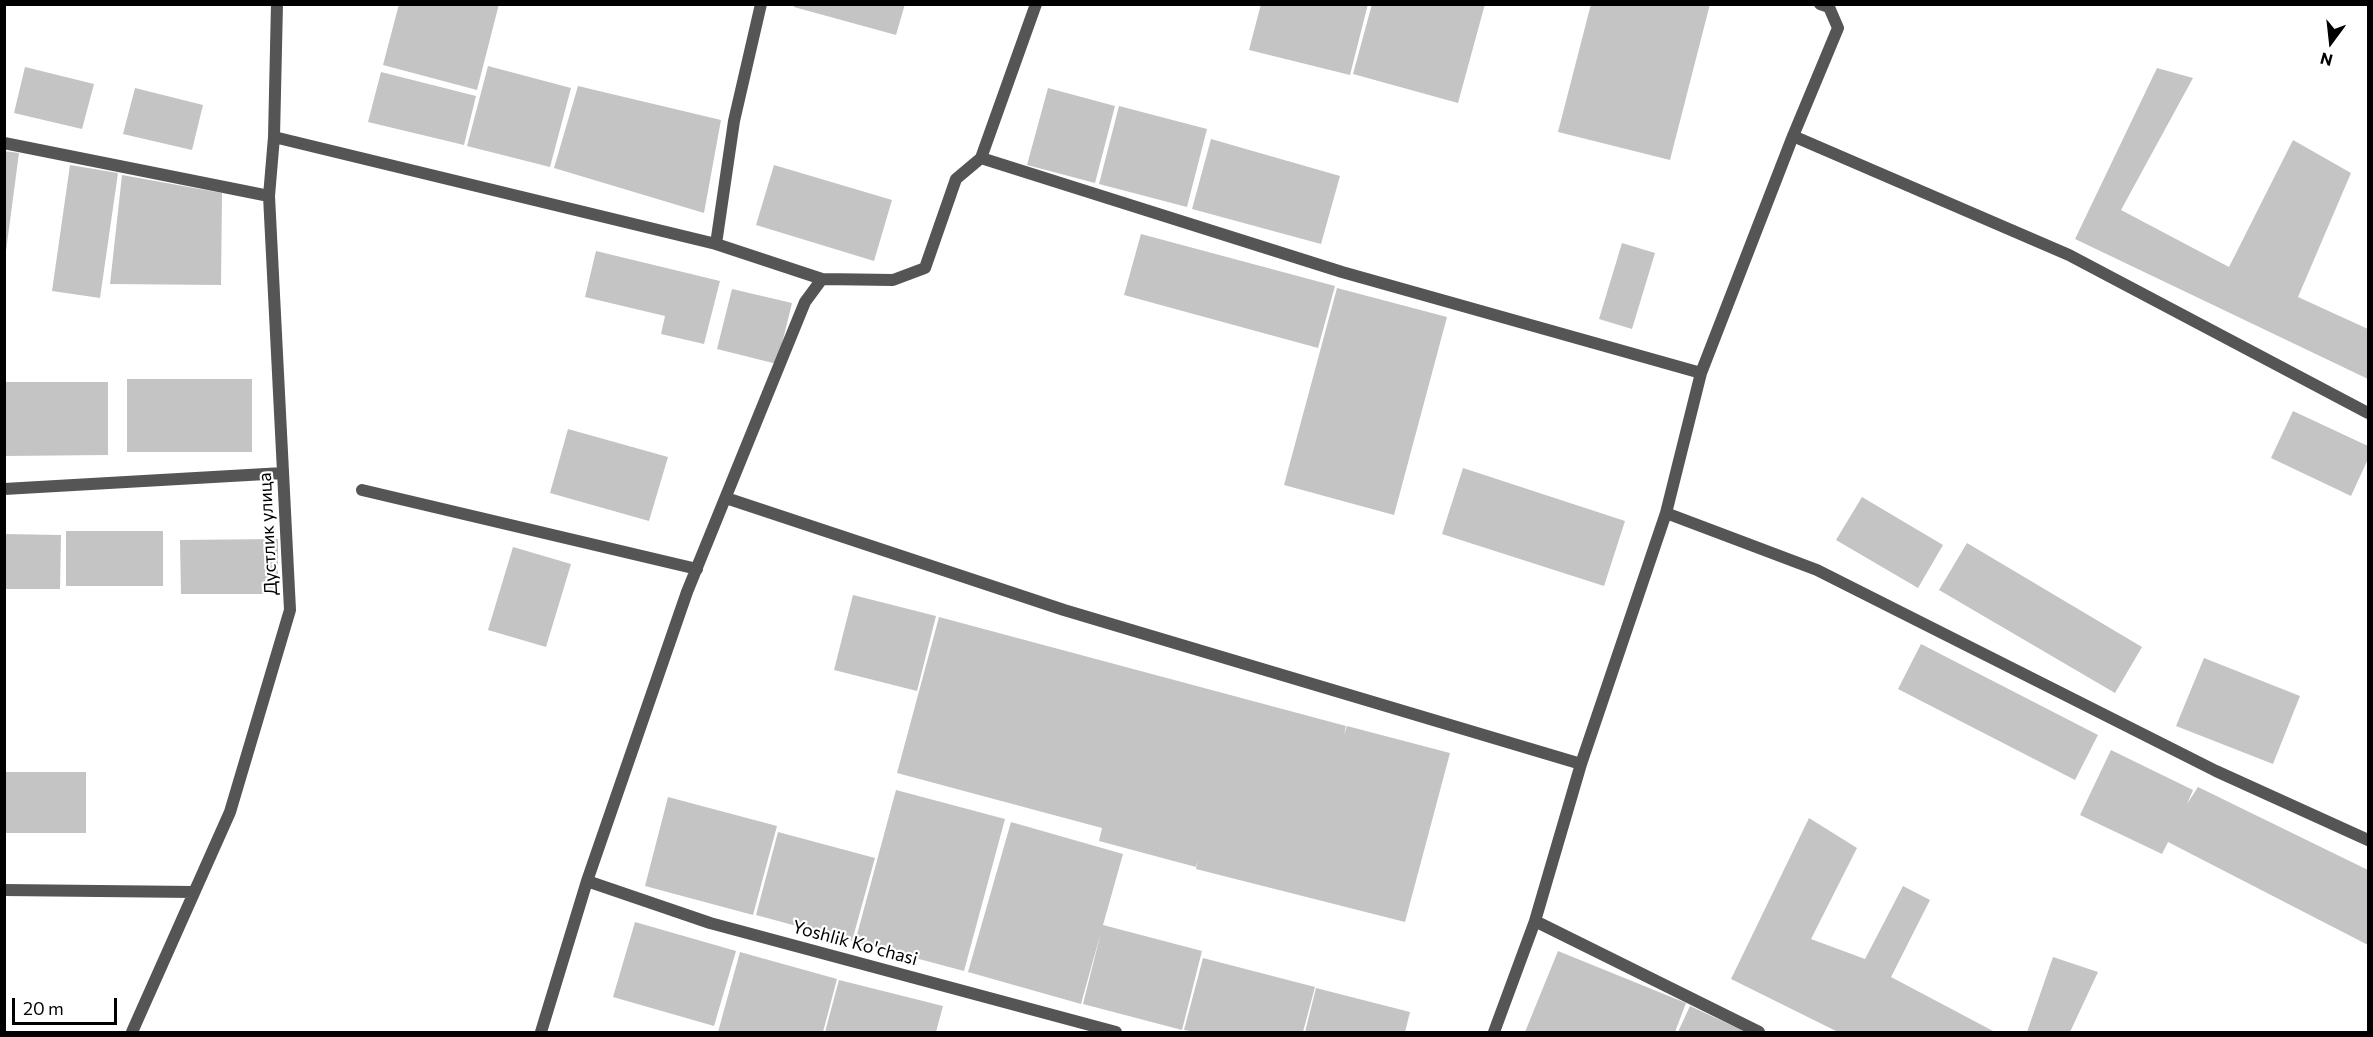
<!DOCTYPE html>
<html>
<head>
<meta charset="utf-8">
<style>
  body { margin:0 }
  #map { position:relative; width:2373px; height:1037px; overflow:hidden; background:#fff; font-family:Commissioner,sans-serif }
  canvas { display:block }
  .frame { position:absolute; inset:0; border:6px solid #000; pointer-events:none }
  .north { position:absolute; left:2301px; top:12px; width:60px; height:60px; -webkit-text-stroke:4px #fff; paint-order:stroke; rotate:195deg; font-size:16px; font-weight:700; line-height:24px; text-align:center; color:#000 }
  .north::after { content:''; display:block; margin:auto; width:21px; height:27px; background:#000; clip-path:polygon(50% 0,100% 100%,50% 72%,0 100%) }
  .scale { position:absolute; left:12px; top:998px; width:105px; height:27px; box-sizing:border-box; border:3px solid #000; border-top:0; padding-left:8px; font-size:18px; line-height:21px; white-space:nowrap; color:#000; -webkit-text-stroke:4px #fff; paint-order:stroke }
</style>
</head>
<body>
<div id="map">
<canvas width="2373" height="1037"></canvas>
<div class="frame"></div>
<div class="north">N</div>
<div class="scale">20 m</div>
</div>
<script>
const context = document.querySelector('canvas').getContext('2d');
context.lineJoin = 'round';
function paint(path, color) { context.fillStyle = color; context.fill(path, 'evenodd'); }
const poly = rows => new Path2D(rows.map(r => 'M' + r).join(''));
function strokePath(path, color, width, dash) { context.strokeStyle = color; context.lineWidth = width; context.lineCap = dash ? 'butt' : 'round'; context.setLineDash(dash || []); context.stroke(path); }
function label(font, color, halo, rows, align = 'center') {
  context.font = font + ' Commissioner,sans-serif'; context.lineWidth = 4.5; context.setLineDash([]); context.textBaseline = 'middle'; context.strokeStyle = halo; context.fillStyle = color; for (const [text, x, y, turn = 0] of rows) {
    context.save(); context.translate(x, y); context.rotate((+turn || 0) * Math.PI / 180); context.textAlign = isNaN(turn) ? turn : align; if (halo) context.strokeText(text, 0, 0); context.fillText(text, 0, 0); context.restore();
  }
}
paint(poly([
  [399,4,499,4,477,90,383,65],
  [794,4,905,4,896,35,794,7],
  [1261,4,1368,4,1350,75,1249,50],
  [1372,4,1485,4,1458,103,1353,74],
  [1591,4,1710,4,1670,160,1558,132],
  [488,66,571,88,550,167,467,146],
  [25,67,94,84,82,129,14,113],
  [2157,68,2193,78,2121,210,2229,267,2293,140,2351,173,2298,297,2368,329,2368,379,2075,239],
  [381,72,476,96,464,145,368,122],
  [578,86,721,120,704,213,554,168],
  [135,88,203,105,192,150,123,134],
  [1048,88,1115,106,1095,183,1027,165],
  [1119,106,1207,129,1187,207,1099,184],
  [1211,139,1340,176,1321,244,1192,209],
  [4,151,19,153,6,251,4,251],
  [70,165,118,173,100,298,52,291],
  [774,165,892,200,874,261,756,225],
  [122,175,222,193,221,285,110,284],
  [1141,234,1335,286,1318,348,1124,295],
  [1622,243,1655,253,1632,329,1599,319],
  [596,251,720,281,704,344,661,334,665,316,585,297],
  [1337,288,1447,317,1394,515,1284,485],
  [732,289,792,303,777,364,717,349],
  [127,379,252,379,252,452,127,452],
  [4,382,108,382,108,455,4,456],
  [2293,411,2368,446,2368,459,2351,496,2271,458],
  [568,429,668,457,649,521,550,493],
  [1463,468,1625,521,1604,586,1442,534],
  [1862,497,1943,545,1918,588,1836,540],
  [66,531,163,531,163,586,66,586],
  [4,534,61,535,60,589,4,589],
  [278,539,278,594,181,594,180,540],
  [1967,543,2142,647,2115,693,1939,590],
  [513,547,571,564,546,647,488,630],
  [853,595,936,616,917,691,834,670],
  [939,617,1346,726,1344,735,1347,726,1450,753,1405,922,1196,869,1198,860,1196,867,1099,841,1102,828,897,773],
  [1921,644,2098,735,2075,780,1898,689],
  [2204,658,2300,696,2273,764,2176,726],
  [2111,750,2193,790,2187,804,2198,787,2368,870,2368,945,2168,842,2162,854,2080,815],
  [4,772,86,772,86,833,4,833],
  [896,790,1005,819,964,971,855,942],
  [668,797,777,826,753,915,645,886],
  [1809,818,1857,848,1811,939,1865,959,1903,886,1930,900,1891,977,1995,1032,1838,1032,1731,979],
  [1011,822,1123,854,1103,925,1202,951,1182,1030,1083,1004,1101,932,1081,1004,968,972],
  [778,832,875,858,852,941,756,915],
  [635,922,736,951,714,1026,613,997],
  [1558,951,1686,1003,1675,1032,1525,1032],
  [740,952,837,979,823,1032,718,1032],
  [2053,957,2098,972,2070,1032,2027,1032],
  [1203,958,1315,987,1303,1032,1195,1032,1184,1030],
  [839,980,943,1006,936,1032,825,1032],
  [1316,988,1410,1012,1405,1032,1305,1032],
  [1690,1006,1746,1032,1678,1032]
]), '#c4c4c4');
strokePath(poly([
  [761,4,734,121,716,244,822,279],
  [1820,4,1829,7,1838,28,1793,136,2069,255,2368,413],
  [274,137,716,244],
  [4,143,269,196],
  [981,158,1342,272,1701,373],
  [4,489,283,473],
  [362,490,697,569],
  [726,498,1064,610,1581,764],
  [1666,513,1701,373,1793,136],
  [587,881,710,923,1116,1032],
  [4,890,194,892],
  [1535,921,1581,764,1666,513,1817,570,2216,771,2368,840],
  [132,1032,230,812,290,610,269,196,274,137,277,4],
  [541,1032,587,881,687,592,805,302,822,279,893,280,925,268,956,179,981,158,1036,4],
  [1494,1032,1535,921,1759,1032]
]), '#555', 12);
label('18px', '#000', '#fff', [
  ["Дустлик улица",268,534,-93],
  ["Yoshlik Ko'chasi",855,943,15]
]);
</script>
</body>
</html>
